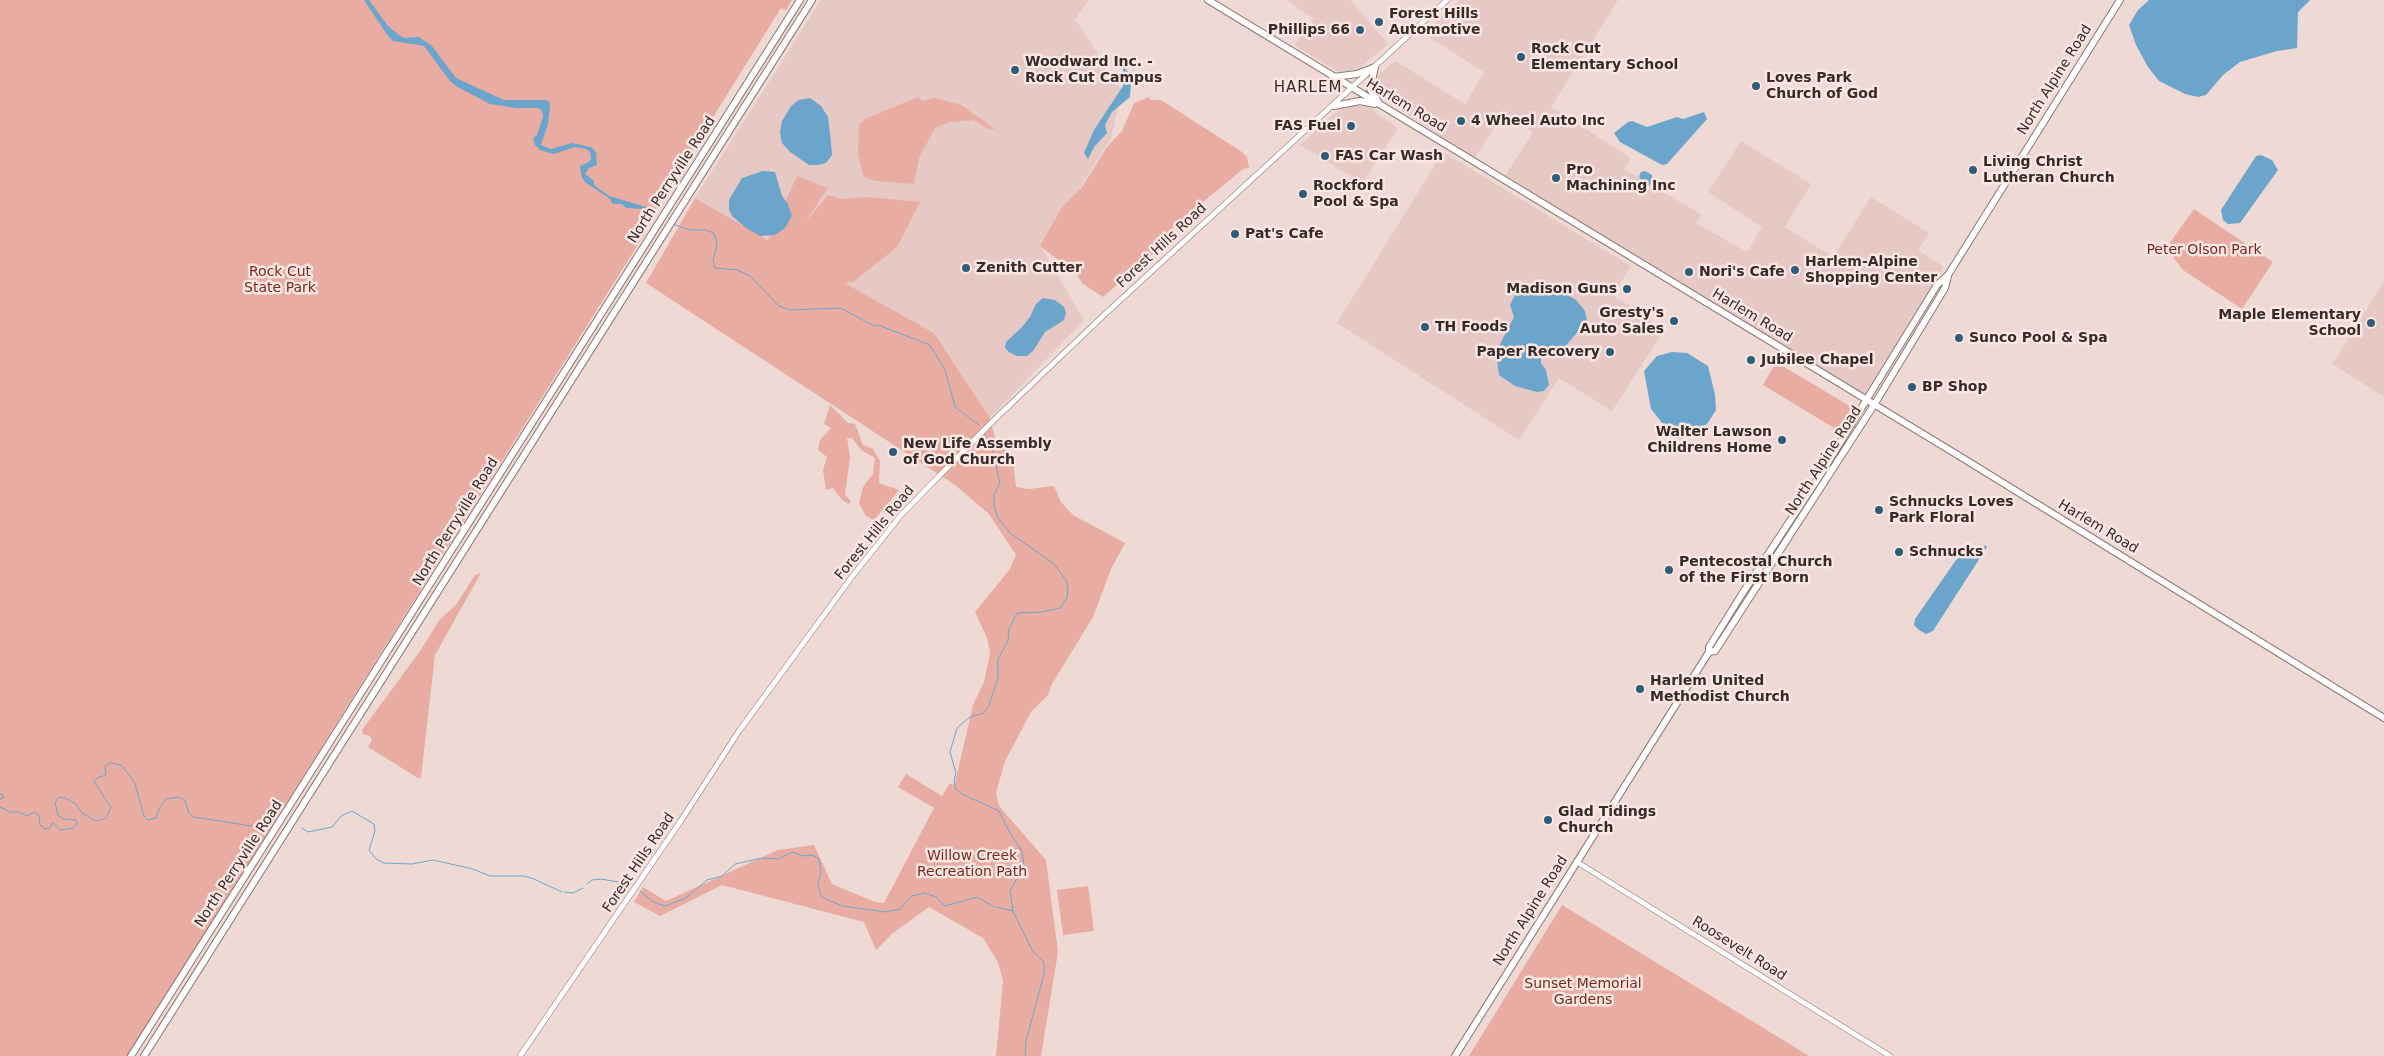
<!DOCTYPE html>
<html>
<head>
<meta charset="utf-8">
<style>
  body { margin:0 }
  canvas { display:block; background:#efd9d5 }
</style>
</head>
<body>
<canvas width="2384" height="1056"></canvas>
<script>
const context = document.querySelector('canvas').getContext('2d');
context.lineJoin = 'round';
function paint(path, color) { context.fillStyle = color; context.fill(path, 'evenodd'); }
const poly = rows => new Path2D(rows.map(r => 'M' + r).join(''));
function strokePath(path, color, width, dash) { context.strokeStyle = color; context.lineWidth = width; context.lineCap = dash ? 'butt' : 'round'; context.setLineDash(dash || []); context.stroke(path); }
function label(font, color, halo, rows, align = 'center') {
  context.font = font + ' "DejaVu Sans",sans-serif'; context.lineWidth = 5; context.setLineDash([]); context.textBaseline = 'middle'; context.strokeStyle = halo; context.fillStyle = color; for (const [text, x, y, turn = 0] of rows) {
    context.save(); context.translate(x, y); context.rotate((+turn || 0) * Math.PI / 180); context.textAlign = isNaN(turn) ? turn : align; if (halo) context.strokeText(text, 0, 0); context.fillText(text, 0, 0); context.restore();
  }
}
paint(poly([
  [821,0,1089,0,1075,19,1122,91,1111,138,1042,249,1084,320,990,418,934,333,695,198],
  [1287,0,1350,0,1388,44,1357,70,1345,73,1337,71,1294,45,1314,19],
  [1460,0,1618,0,1551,107,1631,158,1624,169,1702,215,1696,223,1747,252,1762,227,1708,192,1741,141,1811,184,1785,227,1833,257,1871,197,1929,233,1918,250,1944,267,1899,344,1864,396,1505,176,1533,132,1503,114,1474,159,1381,96,1374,82,1376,77,1395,61,1465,104,1484,72,1423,33],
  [1356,105,1368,107,1398,128,1362,183,1300,145,1337,111],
  [1443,152,1631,266,1613,295,1650,319,1660,337,1612,411,1559,378,1519,440,1337,323],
  [2384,281,2384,397,2333,364]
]), '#e6c8c4');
paint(poly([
  [0,0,792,0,786,10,781,8,654,212,655,213,644,230,646,232,127,1056,0,1056],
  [918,97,922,101,935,98,961,105,995,129,989,129,973,120,950,122,935,128,919,158,914,184,875,181,863,176,858,154,859,124,865,119],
  [1149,97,1151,100,1161,100,1242,152,1247,157,1249,168,1243,169,1174,226,1172,230,1173,237,1103,297,1083,284,1076,274,1040,246,1062,207,1082,187,1107,147,1122,131,1134,103],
  [797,176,827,188,806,222,828,195,842,199,867,197,920,202,897,247,853,282,845,283,934,333,990,418,995,438,1013,460,1016,487,1029,489,1054,486,1061,502,1073,515,1125,543,1111,569,1093,617,1052,684,1048,695,1031,712,1005,761,996,793,999,806,1046,860,1058,952,1041,1056,996,1056,1003,981,998,962,983,938,929,907,893,933,876,950,864,922,722,885,660,916,634,902,643,887,666,901,778,850,814,845,832,884,875,902,884,903,934,808,898,787,906,774,942,796,950,783,953,785,955,783,973,705,984,682,990,653,987,638,975,612,1010,569,1016,555,989,514,955,485,646,283,695,198,768,240],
  [2194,209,2273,262,2242,309,2183,270,2166,248],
  [1776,362,1848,405,1851,410,1850,415,1839,431,1763,385],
  [830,405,848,423,855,424,863,445,873,449,880,461,879,483,899,490,874,520,866,516,859,503,863,487,873,474,875,458,861,450,852,438,847,438,850,457,845,495,851,501,849,504,842,500,833,488,826,490,823,470,827,457,818,450,820,440,831,428,824,424],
  [481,573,435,655,421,777,418,778,368,747,372,740,370,736,363,734,362,730,420,651,440,619,456,605,475,575],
  [1088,886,1094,931,1063,935,1057,890],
  [1562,905,1788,1043,1809,1056,1469,1056]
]), '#e9aca3');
paint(poly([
  [364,0,369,0,388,26,399,35,404,38,419,37,432,46,456,78,504,100,546,100,550,103,550,108,548,124,541,145,551,149,572,143,591,147,596,152,597,165,589,168,585,174,594,181,594,185,609,196,653,209,657,211,656,213,646,209,626,208,622,204,613,204,609,198,586,183,582,178,580,166,589,162,591,159,590,152,586,149,575,147,554,154,540,150,535,145,533,138,537,135,543,116,542,111,539,108,516,108,490,104,456,86,450,81,424,46,393,41,386,33],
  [2149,0,2310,0,2298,12,2297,48,2277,51,2240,62,2223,75,2206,95,2198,97,2185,94,2159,81,2148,67,2136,45,2129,25,2138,10],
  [1124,67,1129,73,1131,82,1130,97,1112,112,1105,125,1107,133,1094,147,1088,159,1084,153,1094,130,1123,86,1121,77],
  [810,98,821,106,828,117,831,143,832,155,826,163,818,165,809,165,790,152,782,143,780,133,782,121,791,106,799,100],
  [1704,112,1707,119,1667,164,1662,165,1620,142,1614,133,1628,122,1632,121,1647,127,1677,117,1683,119],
  [2261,155,2272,160,2278,170,2240,223,2228,224,2223,220,2221,210,2256,156],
  [763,171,775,172,782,196,788,204,792,216,785,228,775,235,760,236,746,228,733,217,729,210,729,200,742,178],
  [1645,171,1652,175,1653,183,1646,187,1639,177,1641,172],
  [1531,285,1551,288,1564,293,1576,300,1585,311,1587,321,1562,350,1544,354,1541,357,1541,363,1546,370,1549,385,1544,391,1537,392,1515,386,1499,375,1496,352,1514,317,1510,305,1516,293,1521,287],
  [1043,298,1055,300,1064,307,1066,313,1064,320,1045,332,1033,351,1027,356,1017,356,1009,352,1005,348,1006,342,1022,327,1030,317,1036,304],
  [1672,352,1687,353,1708,366,1715,395,1716,410,1707,424,1683,439,1674,438,1651,409,1644,371,1657,356],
  [1985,545,1987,547,1933,631,1926,634,1919,630,1914,625,1915,619,1956,560,1961,556,1979,554]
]), '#6ca5cc');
strokePath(poly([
  [673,224,690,230,705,230,714,233,717,245,713,260,715,268,737,270,750,276,779,306,790,310,841,308,874,326,878,325,930,345,945,370,955,407,979,425],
  [984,434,993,452,1000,483,994,495,994,506,998,518,1010,533,1054,564,1066,580,1068,588,1067,598,1060,608,1042,612,1017,613,1009,629,1008,641,998,659,998,679,989,705,984,713,970,717,957,728,950,752,956,773,954,781,956,789,962,794,999,811,1010,833,1022,851,1024,866,1010,891,1013,911,1033,952,1044,962,1044,974,1026,1041,1025,1056],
  [0,794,3,795,3,798,0,799],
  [0,807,10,812,18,812,27,816,34,812,39,816,40,825,45,829,50,828,53,823,61,830,73,828,77,824,76,820,64,819,58,815,55,803,59,797,65,798,76,804,82,813,96,821,106,818,111,807,94,782,97,778,106,775,105,766,110,763,121,765,130,776,135,784,144,816,148,820,156,818,160,807,166,799,179,797,185,801,189,813,194,817,258,827],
  [302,828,308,832,332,827,341,816,352,811,374,824,375,831,369,850,376,859,384,863,412,864,433,860,473,869,490,876,524,876,534,879,562,892],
  [587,884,592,880,601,879,630,884],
  [640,891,653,902,665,906,686,898,707,880,722,876,735,864,762,858,778,859,793,852,803,856,812,855,819,859,821,874,818,883,820,893,822,897,842,906,885,912,900,909,912,896,925,893,936,897,945,906,977,897,994,907],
  [564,892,573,893,583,888],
  [997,907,1013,911]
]), '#6ca5cc', 1);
const minor = poly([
  [1577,862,1890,1056],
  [520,1056,680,822,739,731,851,578,901,515,993,421,1103,316,1447,0]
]);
const major = poly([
  [1208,0,1961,457,2384,718],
  [1375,67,1370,89,1379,103],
  [1333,77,1357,74,1375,67],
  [1334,106,1360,101,1375,104],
  [1709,652,1715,651,1874,405,1945,288,1948,276],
  [131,1056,800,0],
  [144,1056,812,0],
  [1455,1056,1709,652,1709,647,1742,594,1822,472,1937,285,1948,275,2120,0]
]);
strokePath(minor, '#8d7976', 6);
strokePath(major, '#8d7976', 8);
strokePath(minor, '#fff', 5);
strokePath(major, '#fff', 6);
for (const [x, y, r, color] of [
  [1379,22,5,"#2e5d7b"],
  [1360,30,5,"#2e5d7b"],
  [1521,57,5,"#2e5d7b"],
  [1015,70,5,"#2e5d7b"],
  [1756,86,5,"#2e5d7b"],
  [1461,121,5,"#2e5d7b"],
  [1351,126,5,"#2e5d7b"],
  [1325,156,5,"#2e5d7b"],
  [1973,170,5,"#2e5d7b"],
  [1556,178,5,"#2e5d7b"],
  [1303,194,5,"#2e5d7b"],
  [1235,234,5,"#2e5d7b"],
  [966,268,5,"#2e5d7b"],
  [1795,270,5,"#2e5d7b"],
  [1689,272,5,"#2e5d7b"],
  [1627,289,5,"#2e5d7b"],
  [1674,321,5,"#2e5d7b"],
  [2371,323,5,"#2e5d7b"],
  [1425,327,5,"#2e5d7b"],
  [1959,338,5,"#2e5d7b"],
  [1610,352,5,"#2e5d7b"],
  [1751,360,5,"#2e5d7b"],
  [1912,387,5,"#2e5d7b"],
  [1782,440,5,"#2e5d7b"],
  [893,452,5,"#2e5d7b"],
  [1879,510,5,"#2e5d7b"],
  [1899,552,5,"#2e5d7b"],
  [1669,570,5,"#2e5d7b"],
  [1640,689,5,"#2e5d7b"],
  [1548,820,5,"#2e5d7b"]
]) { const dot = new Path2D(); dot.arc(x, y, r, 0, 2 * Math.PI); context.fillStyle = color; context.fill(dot); strokePath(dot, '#fce6e2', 2); }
label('bold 14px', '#342c2b', '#fce6e2', [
  ["Forest Hills",1389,14],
  ["Automotive",1389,30],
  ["Phillips 66",1350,30,"right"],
  ["Rock Cut",1531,49],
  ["Elementary School",1531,65],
  ["Woodward Inc. -",1025,62],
  ["Rock Cut Campus",1025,78],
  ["Loves Park",1766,78],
  ["Church of God",1766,94],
  ["4 Wheel Auto Inc",1471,121],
  ["FAS Fuel",1341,126,"right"],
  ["FAS Car Wash",1335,156],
  ["Living Christ",1983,162],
  ["Lutheran Church",1983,178],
  ["Pro",1566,170],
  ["Machining Inc",1566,186],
  ["Rockford",1313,186],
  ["Pool & Spa",1313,202],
  ["Pat's Cafe",1245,234],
  ["Harlem-Alpine",1805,262],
  ["Shopping Center",1805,278],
  ["Zenith Cutter",976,268],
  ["Nori's Cafe",1699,272],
  ["Madison Guns",1617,289,"right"],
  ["Gresty's",1664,313,"right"],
  ["Auto Sales",1664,329,"right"],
  ["Maple Elementary",2361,315,"right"],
  ["School",2361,331,"right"],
  ["TH Foods",1435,327],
  ["Sunco Pool & Spa",1969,338],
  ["Paper Recovery",1600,352,"right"],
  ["Jubilee Chapel",1761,360],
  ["BP Shop",1922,387],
  ["Walter Lawson",1772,432,"right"],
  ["Childrens Home",1772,448,"right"],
  ["New Life Assembly",903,444],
  ["of God Church",903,460],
  ["Schnucks Loves",1889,502],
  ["Park Floral",1889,518],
  ["Schnucks",1909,552],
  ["Pentecostal Church",1679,562],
  ["of the First Born",1679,578],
  ["Harlem United",1650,681],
  ["Methodist Church",1650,697],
  ["Glad Tidings",1558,812],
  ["Church",1558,828]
], 'left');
label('14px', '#342c2b', '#fce6e2', [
  ["North Alpine Road",2055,80,-58],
  ["Harlem Road",1406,106,31],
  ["North Perryville Road",672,180,-57],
  ["Forest Hills Road",1162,246,-43],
  ["Harlem Road",1752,316,31],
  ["North Alpine Road",1824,461,-57],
  ["North Perryville Road",456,522,-58],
  ["Harlem Road",2098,527,31],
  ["Forest Hills Road",875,533,-51],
  ["Forest Hills Road",639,863,-56],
  ["North Perryville Road",239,864,-57],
  ["North Alpine Road",1531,911,-58],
  ["Roosevelt Road",1739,949,32]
]);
label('14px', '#782822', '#fce6e2', [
  ["Peter Olson Park",2204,250],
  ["Rock Cut",280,272],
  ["State Park",280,288],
  ["Willow Creek",972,856],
  ["Recreation Path",972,872],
  ["Sunset Memorial",1583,984],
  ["Gardens",1583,1000]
]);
context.letterSpacing = '1px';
label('15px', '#342c2b', '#fce6e2', [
  ["HARLEM",1308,88]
]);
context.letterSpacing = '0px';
</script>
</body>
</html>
